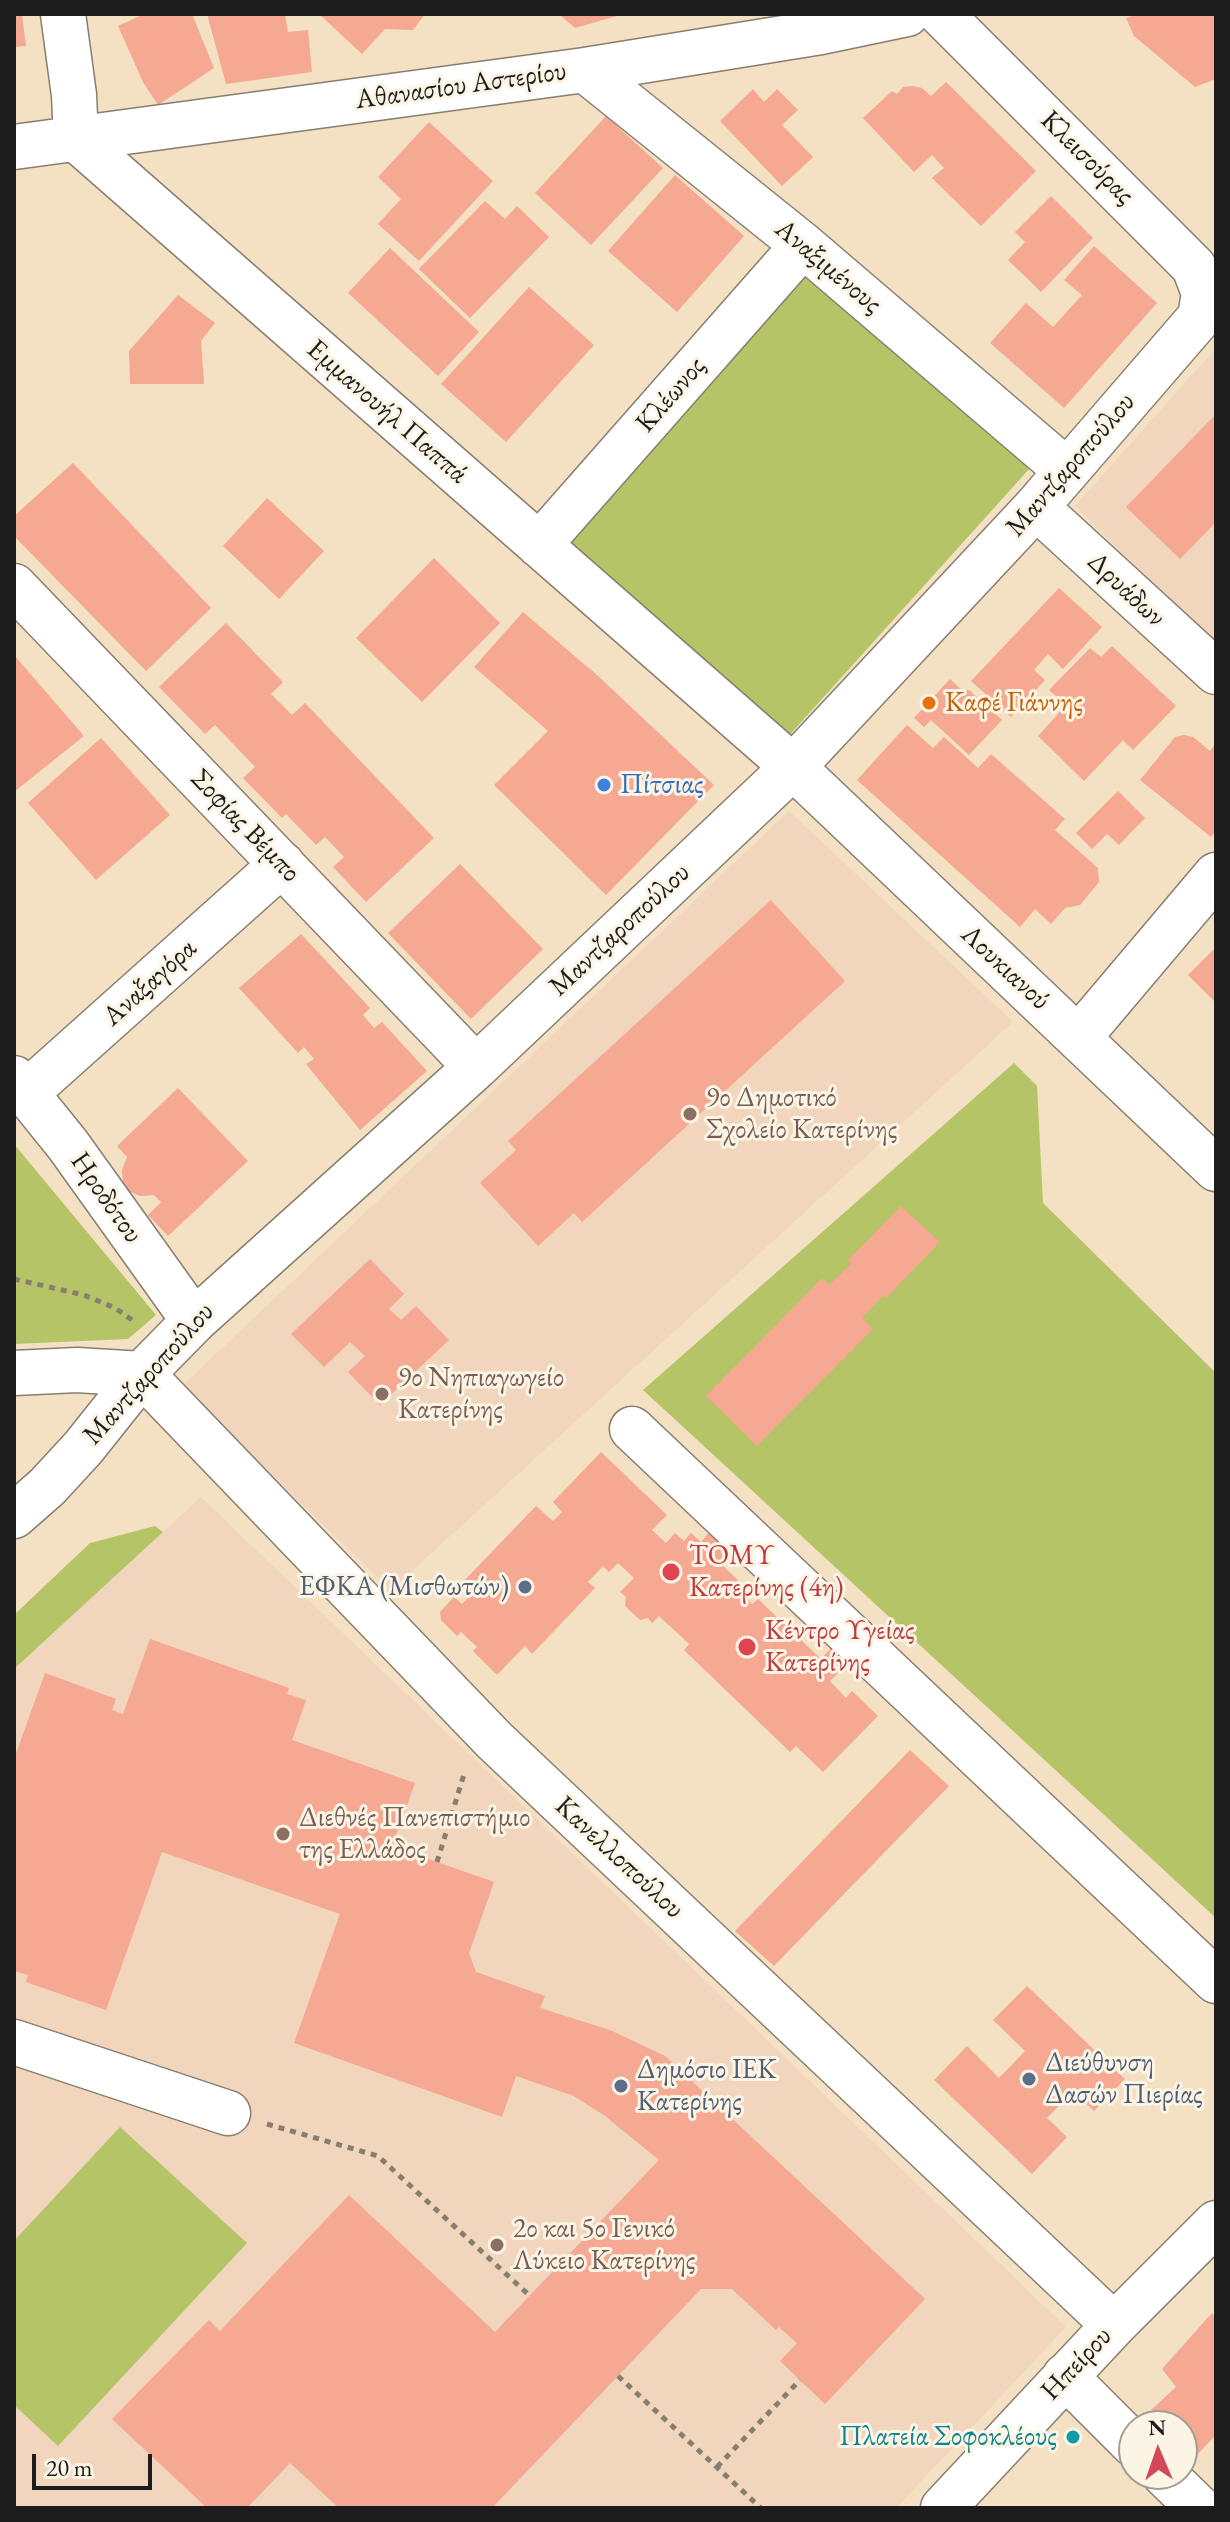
<!DOCTYPE html>
<html>
<head>
<meta charset="utf-8">
<style>
  body { margin:0 }
  #map { position:relative; width:1230px; height:2522px; overflow:hidden; background:#f4e0c3; font-family:"EB Garamond",serif }
  canvas { display:block }
  .frame { position:absolute; inset:0; border:16px solid #1c1c1c; pointer-events:none }
  .north { position:absolute; left:1118px; top:2410px; width:80px; height:80px; box-sizing:border-box; background:#fcf5e5; border:2px solid #a29e95; border-radius:50%; rotate:358deg; font-size:22px; font-weight:700; line-height:32px; text-align:center; color:#1c1c1c }
  .north::after { content:''; display:block; margin:auto; width:28px; height:36px; background:#d1495b; clip-path:polygon(50% 0,100% 100%,50% 72%,0 100%) }
  .scale { position:absolute; left:32px; top:2454px; width:120px; height:36px; box-sizing:border-box; border:4px solid #1c1c1c; border-top:0; padding-left:10px; font-size:24px; line-height:28px; white-space:nowrap; color:#1c1c1c; -webkit-text-stroke:6px #fcf5e5; paint-order:stroke }
</style>
</head>
<body>
<div id="map">
<canvas width="1230" height="2522"></canvas>
<div class="frame"></div>
<div class="north">N</div>
<div class="scale">20 m</div>
</div>
<script>
const context = document.querySelector('canvas').getContext('2d');
context.lineJoin = 'round';
function paint(path, color) { context.fillStyle = color; context.fill(path, 'evenodd'); }
const poly = rows => new Path2D(rows.map(r => 'M' + r).join(''));
function strokePath(path, color, width, dash) { context.strokeStyle = color; context.lineWidth = width; context.lineCap = dash ? 'butt' : 'round'; context.setLineDash(dash || []); context.stroke(path); }
function label(font, color, halo, rows, align = 'center') {
  context.font = font + ' "EB Garamond",serif'; context.lineWidth = 6; context.setLineDash([]); context.textBaseline = 'middle'; context.strokeStyle = halo; context.fillStyle = color; for (const [text, x, y, turn = 0] of rows) {
    context.save(); context.translate(x, y); context.rotate((+turn || 0) * Math.PI / 180); context.textAlign = isNaN(turn) ? turn : align; if (halo) context.strokeText(text, 0, 0); context.fillText(text, 0, 0); context.restore();
  }
}
paint(poly([
  [1216,348,1216,645,1075,506],
  [789,811,1013,1022,391,1590,181,1387],
  [201,1497,1066,2327,896,2508,14,2508,14,1669]
]), '#f1d5bd');
paint(poly([
  [807,269,1030,468,785,740,562,542],
  [1014,1063,1037,1086,1043,1203,1216,1373,1216,1918,643,1390],
  [14,1144,156,1315,128,1339,14,1344],
  [155,1526,163,1532,14,1669,14,1615,90,1543],
  [120,2127,247,2243,58,2446,14,2405,14,2241]
]), '#b4c467');
paint(poly([
  [14,14,22,14,26,46,14,47],
  [144,14,192,14,214,68,158,105,143,82,118,26],
  [207,14,285,14,288,32,308,30,312,72,226,84],
  [319,14,425,14,413,30,385,29,362,54],
  [559,14,620,14,620,15,575,28],
  [1139,14,1216,14,1216,79,1195,87,1134,36,1126,18],
  [946,82,1036,171,981,226,932,178,944,168,932,155,914,172,863,118,892,91,897,94,903,87,913,86,922,88,931,96],
  [753,89,764,102,777,89,798,110,782,125,813,157,782,186,720,121],
  [606,116,663,168,591,245,535,193],
  [429,122,493,181,419,261,378,224,401,199,378,177],
  [675,175,744,236,677,312,608,251],
  [1051,196,1093,238,1041,292,1008,260,1025,242,1015,232],
  [485,201,505,219,517,206,549,237,470,318,419,269],
  [1094,246,1157,303,1064,408,990,343,1026,303,1053,327,1082,295,1064,280],
  [390,248,479,332,438,376,348,293],
  [529,287,594,345,506,442,441,384],
  [178,295,215,323,201,341,204,384,130,384,129,351],
  [1216,414,1216,522,1180,559,1126,507],
  [73,463,211,608,146,671,14,536,14,516],
  [267,498,324,551,279,599,223,546],
  [434,558,500,623,422,702,356,638],
  [1059,588,1102,627,1063,669,1048,654,1034,670,1045,680,1011,717,971,681],
  [523,612,597,675,714,785,606,895,494,785,548,731,474,667],
  [226,623,283,682,271,694,292,715,305,703,434,838,366,902,333,867,344,857,325,837,316,845,286,814,282,818,243,778,255,767,215,725,205,734,159,687],
  [1112,646,1176,706,1133,750,1123,740,1084,781,1038,736,1066,705,1049,690,1090,648,1101,657],
  [14,655,84,736,14,792],
  [950,679,962,690,969,690,1002,720,969,755,931,720,924,727,914,718],
  [907,725,933,748,944,737,978,768,991,754,1065,819,1055,830,1098,868,1099,882,1080,905,1065,908,1051,924,1035,909,1020,927,857,780],
  [1184,735,1193,737,1210,751,1216,743,1216,831,1211,837,1140,780,1175,737],
  [101,738,170,815,96,880,28,803],
  [1118,791,1145,818,1119,845,1107,834,1092,849,1076,833],
  [460,864,543,949,471,1019,388,933],
  [771,900,845,981,582,1222,574,1213,538,1246,480,1183,516,1150,508,1141],
  [301,934,370,1008,363,1015,374,1028,382,1022,427,1071,360,1130,306,1064,314,1059,304,1047,298,1053,239,988],
  [1216,947,1216,1003,1188,975],
  [178,1088,248,1161,168,1236,148,1215,161,1202,154,1195,140,1196,128,1191,123,1183,122,1170,127,1157,117,1146],
  [901,1206,940,1242,886,1298,884,1295,862,1318,873,1329,757,1446,706,1396,822,1278,829,1285,851,1264,848,1260],
  [370,1259,404,1294,389,1309,401,1320,416,1306,449,1340,380,1405,348,1372,365,1356,350,1342,324,1367,291,1334],
  [601,1452,667,1515,652,1530,666,1543,675,1533,684,1541,691,1533,701,1542,711,1530,731,1550,719,1562,744,1586,739,1591,752,1604,758,1599,821,1659,839,1640,855,1656,830,1681,846,1698,852,1691,878,1716,823,1772,796,1746,790,1752,684,1650,689,1644,659,1616,652,1623,648,1618,640,1620,625,1606,626,1597,620,1592,634,1578,618,1563,609,1572,603,1566,588,1582,595,1588,532,1654,525,1646,497,1675,473,1651,477,1647,461,1632,457,1636,441,1620,440,1612,454,1597,462,1604,471,1595,460,1585,536,1506,553,1521,562,1512,553,1502],
  [150,1639,289,1688,287,1694,306,1700,292,1740,415,1783,392,1846,494,1882,469,1953,476,1972,545,1996,540,2008,610,2030,665,2056,925,2299,825,2404,780,2361,797,2343,779,2327,776,2330,732,2289,701,2289,492,2508,339,2508,290,2463,247,2508,207,2508,112,2419,209,2320,220,2331,349,2195,495,2332,659,2160,605,2116,574,2096,516,2076,502,2117,294,2043,340,1914,162,1852,106,2010,26,1982,28,1975,14,1971,14,1759,45,1673,116,1699,112,1710,123,1714],
  [910,1750,949,1786,774,1966,735,1931],
  [1027,1986,1125,2079,1094,2111,1073,2091,1047,2118,1067,2137,1032,2174,934,2080,967,2046,999,2078,1025,2051,993,2020],
  [1212,2313,1216,2318,1216,2435,1196,2456,1182,2442,1182,2426,1166,2426,1151,2410,1176,2387,1162,2369]
]), '#f5a892');
const minor = poly([
  [63,14,74,95,76,139,793,767,1216,1169],
  [585,70,803,245,1066,470],
  [14,147,585,70,821,32,907,14],
  [1036,507,1216,672],
  [539,545,803,245],
  [14,586,476,1067],
  [1079,1037,1216,875],
  [14,1078,68,1145,194,1321],
  [14,1094,26,1093,282,864],
  [14,1373,77,1370,142,1374,494,1740,1114,2325],
  [632,1429,1216,1981],
  [14,1516,47,1487,83,1448,142,1374,194,1321,476,1067,793,767,1036,507,1200,317,1204,293,1194,267,941,14],
  [14,2042,228,2113],
  [1065,2376,1134,2445],
  [1164,2474,1199,2508],
  [943,2508,1114,2325,1216,2223]
]);
strokePath(minor, '#887e70', 47);
strokePath(poly([
  [14,1279,84,1295,115,1308,135,1322],
  [437,1862,465,1771],
  [267,2124,378,2156,530,2296],
  [618,2376,761,2508],
  [717,2467,800,2380]
]), '#887e70', 5, [6, 6]);
strokePath(minor, '#fff', 44);
for (const [x, y, r, color] of [
  [929,703,8,"#e8710a"],
  [604,785,8,"#3f7fe0"],
  [690,1114,8,"#8d6e63"],
  [382,1394,8,"#8d6e63"],
  [671,1572,10,"#e0444e"],
  [525,1587,8,"#5c6f8a"],
  [747,1647,10,"#e0444e"],
  [283,1834,8,"#8d6e63"],
  [1029,2079,8,"#5c6f8a"],
  [621,2086,8,"#5c6f8a"],
  [497,2245,8,"#8d6e63"],
  [1073,2437,8,"#0f9aa8"]
]) { const dot = new Path2D(); dot.arc(x, y, r, 0, 2 * Math.PI); context.fillStyle = color; context.fill(dot); strokePath(dot, '#fcf5e5', 3); }
label('28px', '#1c1c1c', '#fcf5e5', [
  ["Αθανασίου Αστερίου",461,86,-8],
  ["Κλεισούρας",1087,158,45],
  ["Αναξιμένους",828,267,40],
  ["Κλέωνος",671,395,-49],
  ["Εμμανουήλ Παππά",387,412,41],
  ["Μαντζαροπούλου",1071,465,-49],
  ["Δρυάδων",1126,590,43],
  ["Σοφίας Βέμπο",245,826,46],
  ["Μαντζαροπούλου",620,930,-43],
  ["Λουκιανού",1005,968,43],
  ["Αναξαγόρα",150,983,-42],
  ["Ηροδότου",106,1198,55],
  ["Μαντζαροπούλου",149,1374,-48],
  ["Κανελλοπούλου",619,1858,43],
  ["Ηπείρου",1077,2364,-47]
]);
label('28px', '#c56008', '#fcf5e5', [
  ["Καφέ Γιάννης",945,703]
], 'left');
label('28px', '#366cbe', '#fcf5e5', [
  ["Πίτσιας",620,785]
], 'left');
label('28px', '#785e54', '#fcf5e5', [
  ["9ο Δημοτικό",706,1098],
  ["Σχολείο Κατερίνης",706,1130],
  ["9ο Νηπιαγωγείο",398,1378],
  ["Κατερίνης",398,1410],
  ["Διεθνές Πανεπιστήμιο",299,1818],
  ["της Ελλάδος",299,1850],
  ["2ο και 5ο Γενικό",513,2229],
  ["Λύκειο Κατερίνης",513,2261]
], 'left');
label('28px', '#be3a42', '#fcf5e5', [
  ["ΤΟΜΥ",689,1556],
  ["Κατερίνης (4η)",689,1588],
  ["Κέντρο Υγείας",765,1631],
  ["Κατερίνης",765,1663]
], 'left');
label('28px', '#4e5e75', '#fcf5e5', [
  ["ΕΦΚΑ (Mισθωτών)",509,1587,"right"],
  ["Διεύθυνση",1045,2063],
  ["Δασών Πιερίας",1045,2095],
  ["Δημόσιο ΙΕΚ",637,2070],
  ["Κατερίνης",637,2102]
], 'left');
label('28px', '#0d838f', '#fcf5e5', [
  ["Πλατεία Σοφοκλέους",1057,2437]
], 'right');
</script>
</body>
</html>
